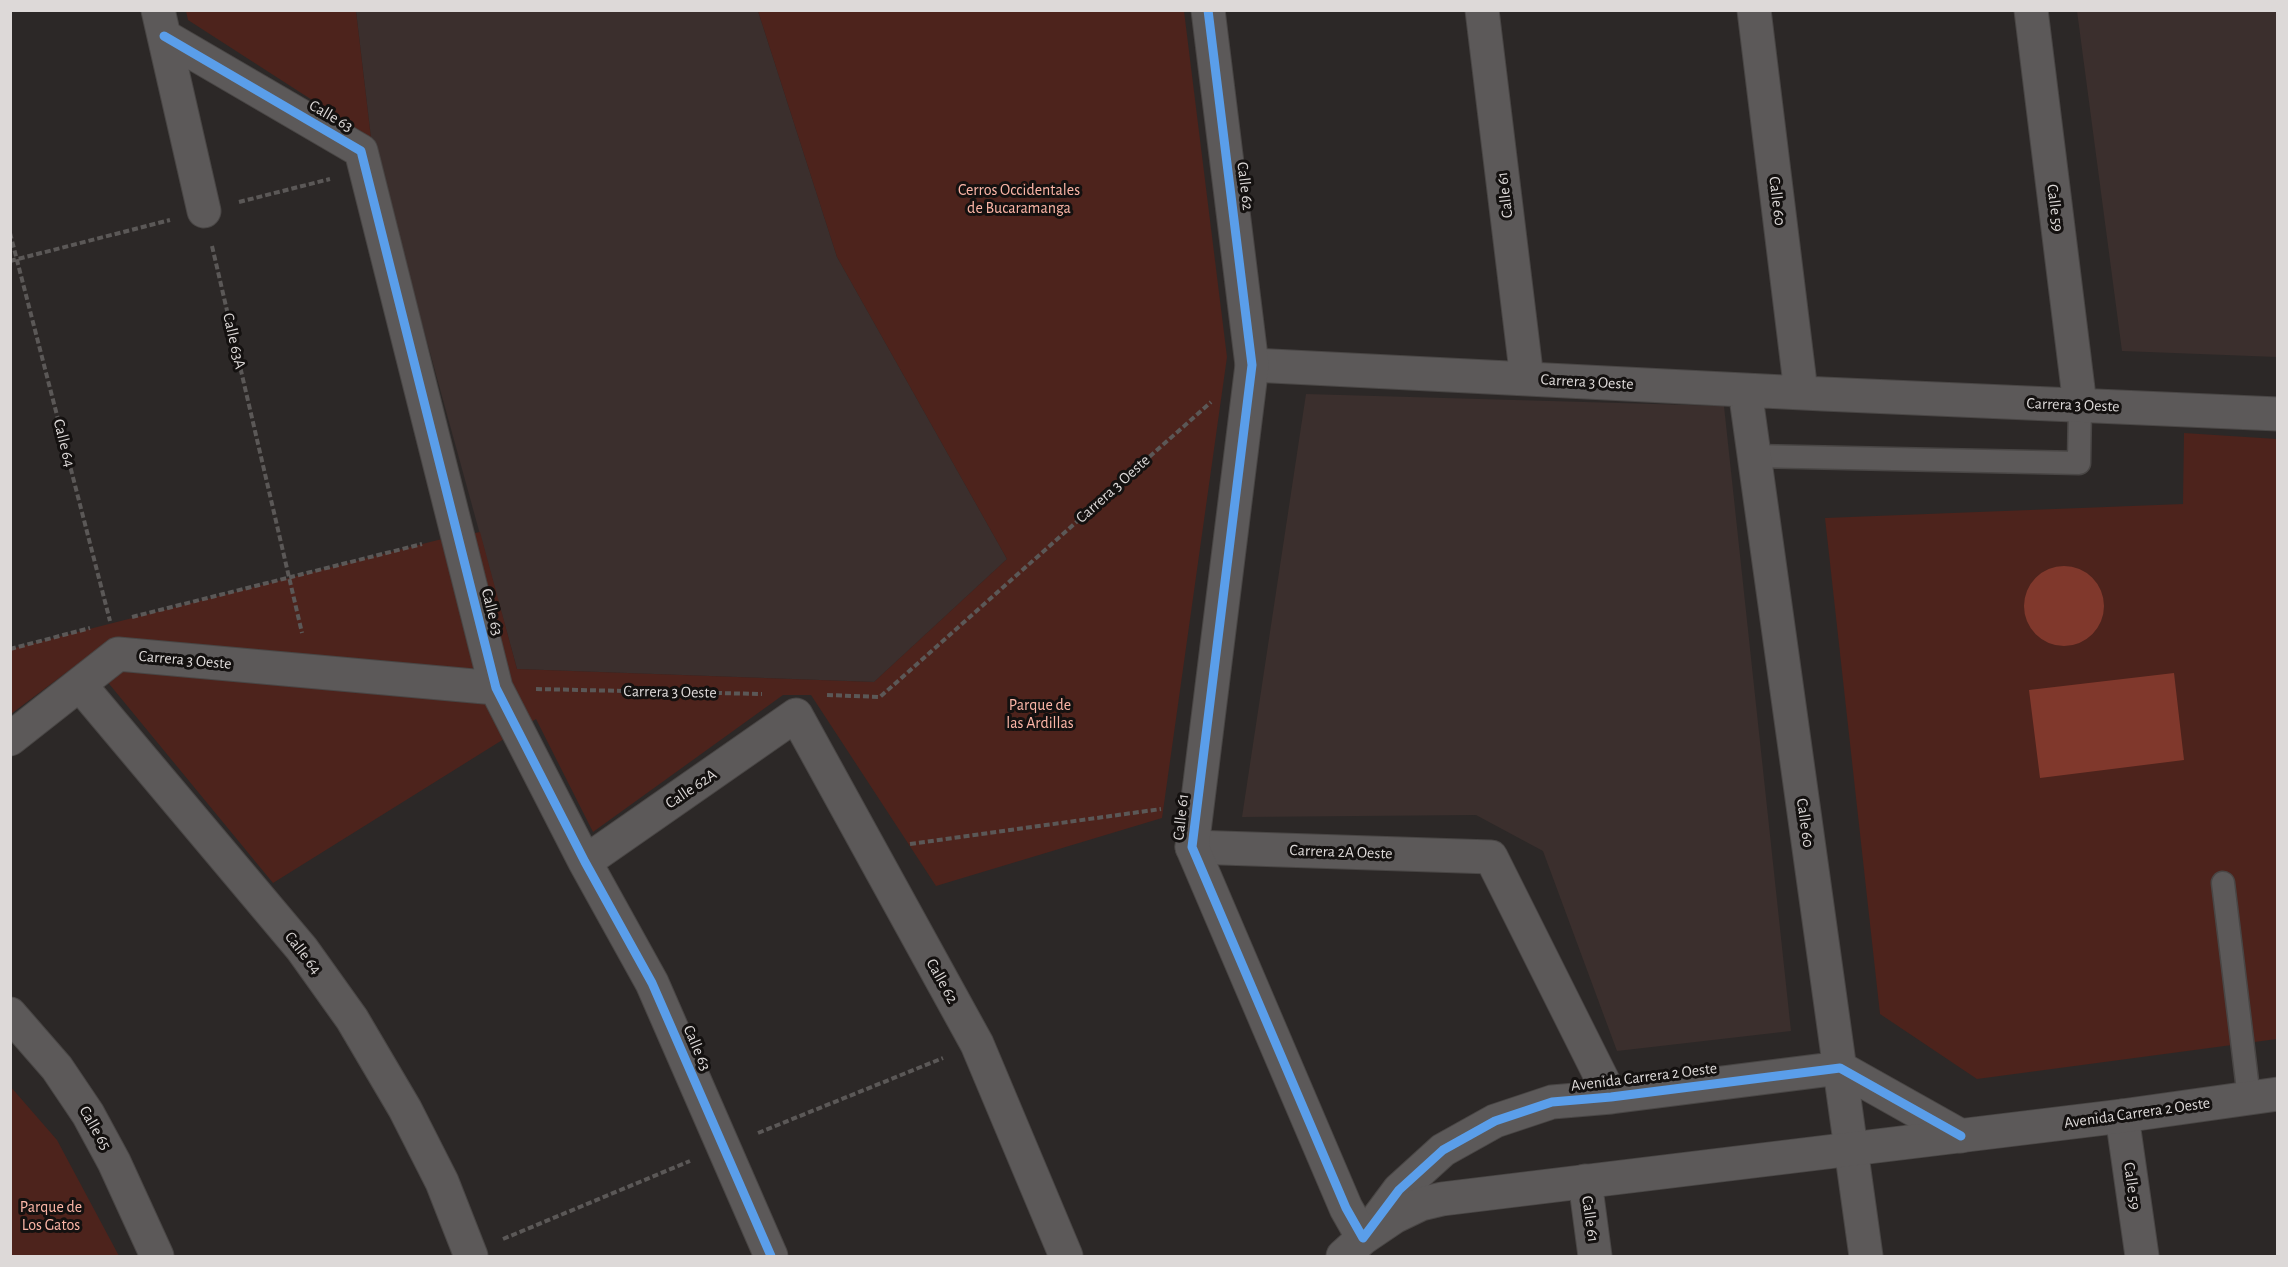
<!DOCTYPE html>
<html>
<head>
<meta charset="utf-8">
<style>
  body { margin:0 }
  #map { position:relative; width:2288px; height:1267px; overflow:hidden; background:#2c2827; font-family:"Alegreya Sans",sans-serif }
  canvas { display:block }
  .frame { position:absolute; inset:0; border:12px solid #ddd9d8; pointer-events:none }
</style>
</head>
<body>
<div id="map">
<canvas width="2288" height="1267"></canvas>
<div class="frame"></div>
</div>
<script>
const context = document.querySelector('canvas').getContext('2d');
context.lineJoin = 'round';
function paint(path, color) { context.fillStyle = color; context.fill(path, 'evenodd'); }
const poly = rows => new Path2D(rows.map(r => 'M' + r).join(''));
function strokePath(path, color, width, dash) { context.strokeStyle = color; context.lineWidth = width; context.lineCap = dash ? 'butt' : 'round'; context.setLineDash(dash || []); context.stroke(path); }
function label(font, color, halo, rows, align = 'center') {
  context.font = font + ' "Alegreya Sans",sans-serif'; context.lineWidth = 6; context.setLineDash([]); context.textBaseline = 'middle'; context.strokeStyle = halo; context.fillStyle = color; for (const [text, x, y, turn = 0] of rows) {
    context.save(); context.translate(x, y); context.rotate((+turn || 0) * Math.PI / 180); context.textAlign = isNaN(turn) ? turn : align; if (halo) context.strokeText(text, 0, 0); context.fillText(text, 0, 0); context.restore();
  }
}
paint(poly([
  [356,11,758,11,837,257,1007,559,874,682,517,669,371,138],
  [2077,11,2277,11,2277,357,2122,351],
  [1306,394,1724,406,1791,1031,1617,1051,1543,851,1476,815,1242,817]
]), '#3b2f2d');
paint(poly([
  [186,11,356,11,371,138,188,20],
  [758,11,1184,11,1227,357,1162,818,936,886,811,695,783,695,593,832,536,719,273,883,87,657,11,714,11,649,438,540,480,532,517,669,874,682,1007,559,837,257],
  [2184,433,2277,439,2277,1039,1977,1079,1880,1014,1825,518,2183,504],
  [10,1086,57,1140,119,1256,11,1256]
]), '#4d231c');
paint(poly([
  '2024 606a40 40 0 1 1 80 0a40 40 0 1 1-80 0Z',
  [2174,673,2184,760,2040,778,2029,690]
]), '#80382c');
const lane = poly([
  [1754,456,2079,463,2080,405],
  [2223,883,2249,1098]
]);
const street = poly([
  [158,10,204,211],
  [1482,10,1527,379],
  [1754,10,1801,392],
  [2031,10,2080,405],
  [164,36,361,151,496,688,585,862,652,983,771,1256],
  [1252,365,1823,394,2278,414],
  [1745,390,1866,1256],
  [80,685,302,949,352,1019,405,1109,442,1182,471,1256],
  [10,739,118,654,496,688],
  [1192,847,1491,857,1611,1097],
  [585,862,796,715,977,1044,1066,1256],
  [2122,1116,2142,1256],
  [1585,1181,1595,1256],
  [1364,1237,1399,1190,1443,1150,1495,1121,1552,1102,1611,1097,1840,1068,1961,1136]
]);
const secondary = poly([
  [1208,10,1252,365,1192,847,1346,1208,1363,1238],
  [10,1014,57,1068,88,1114,114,1162,157,1256],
  [1343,1256,1363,1238,1394,1217,1421,1204,1442,1199,2122,1116,2278,1094]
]);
strokePath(lane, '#494645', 25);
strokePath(street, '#494645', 35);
strokePath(secondary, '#494645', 35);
strokePath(poly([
  [239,202,330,179],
  [10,233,110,621],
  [212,246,302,633],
  [10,261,170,220],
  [132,617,422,544],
  [10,649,90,628],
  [536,689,762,694],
  [827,695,880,697,1211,402],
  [910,844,1161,809],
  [758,1133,943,1058],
  [503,1239,690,1161]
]), '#5b5857', 4, [6, 3]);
strokePath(lane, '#5c5959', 22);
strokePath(street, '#5c5959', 33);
strokePath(secondary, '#5c5959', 33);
strokePath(poly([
  [1208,10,1252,365,1192,847,1346,1208,1363,1238,1399,1190,1443,1150,1495,1121,1552,1102,1611,1097,1840,1068,1961,1136],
  [164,36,361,151,496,688,585,862,652,983,771,1256]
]), '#5a9eea', 9);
label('16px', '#ddd9d8', '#141110', [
  ["Calle 63",331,116,30],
  ["Calle 62",1245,186,83],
  ["Calle 61",1505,195,-97],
  ["Calle 60",1777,201,83],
  ["Calle 59",2055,208,83],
  ["Calle 63A",234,341,77],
  ["Carrera 3 Oeste",1587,382,3],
  ["Carrera 3 Oeste",2073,405,2],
  ["Calle 64",64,443,76],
  ["Carrera 3 Oeste",1113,489,-42],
  ["Calle 63",492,612,76],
  ["Carrera 3 Oeste",185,660,5],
  ["Carrera 3 Oeste",670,692,1],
  ["Calle 62A",691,789,-34],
  ["Calle 61",1181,817,-84],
  ["Calle 60",1805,823,82],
  ["Carrera 2A Oeste",1341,852,2],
  ["Calle 64",303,953,52],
  ["Calle 62",942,981,61],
  ["Calle 63",697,1048,67],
  ["Avenida Carrera 2 Oeste",1644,1077,-7],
  ["Avenida Carrera 2 Oeste",2137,1113,-8],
  ["Calle 65",95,1128,60],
  ["Calle 59",2132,1186,82],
  ["Calle 61",1590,1219,82]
]);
label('16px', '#fcb6a7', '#141110', [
  ["Cerros Occidentales",1019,190],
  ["de Bucaramanga",1019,208],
  ["Parque de",1040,705],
  ["las Ardillas",1040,723],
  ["Parque de",51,1207],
  ["Los Gatos",51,1225]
]);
</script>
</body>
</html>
